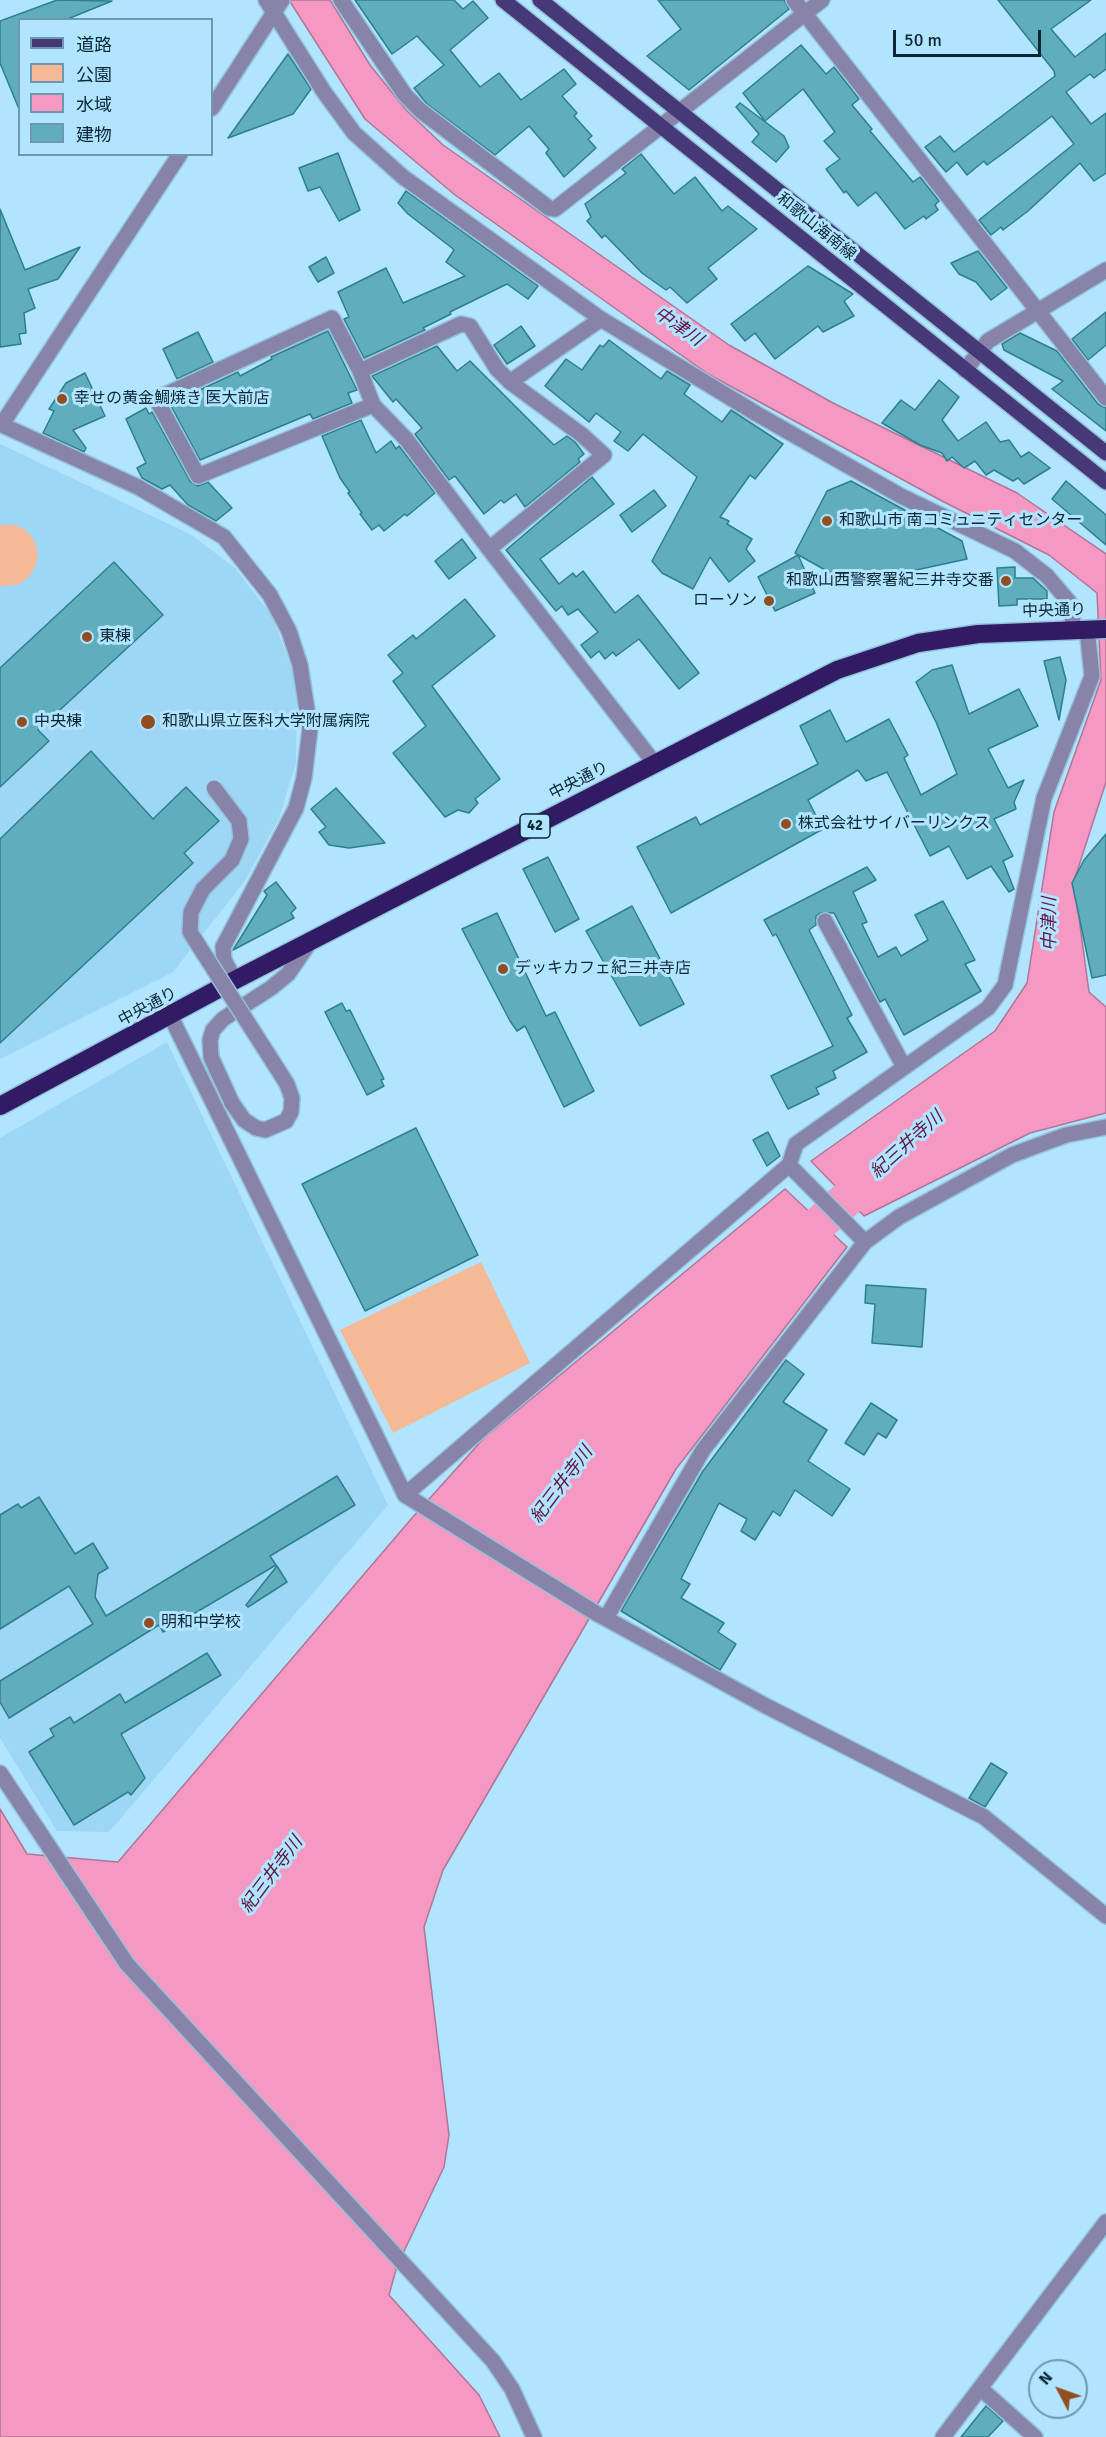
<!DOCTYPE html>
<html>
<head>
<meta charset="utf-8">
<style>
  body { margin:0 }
  #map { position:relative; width:1106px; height:2437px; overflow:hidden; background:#b1e4ff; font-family:Signika,"Noto Sans JP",sans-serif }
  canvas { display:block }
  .legend { position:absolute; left:18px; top:18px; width:195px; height:138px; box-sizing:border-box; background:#b1e4ff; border:2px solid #6f98ae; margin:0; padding:8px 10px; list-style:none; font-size:18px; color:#0c2734 }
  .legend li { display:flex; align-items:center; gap:12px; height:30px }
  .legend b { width:30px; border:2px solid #6f98ae }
  .north { position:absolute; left:1028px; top:2359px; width:60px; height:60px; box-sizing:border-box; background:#b1e4ff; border:2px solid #6f98ae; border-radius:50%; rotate:311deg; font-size:16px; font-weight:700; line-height:24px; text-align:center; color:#0c2734 }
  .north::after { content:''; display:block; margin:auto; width:21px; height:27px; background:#914e20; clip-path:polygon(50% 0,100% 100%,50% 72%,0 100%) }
  .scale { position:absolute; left:893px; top:30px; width:148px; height:27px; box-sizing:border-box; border:3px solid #0c2734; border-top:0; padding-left:8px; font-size:18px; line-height:21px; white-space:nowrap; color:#0c2734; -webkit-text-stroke:4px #b1e4ff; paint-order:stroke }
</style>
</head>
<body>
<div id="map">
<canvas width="1106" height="2437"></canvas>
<ul class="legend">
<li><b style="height:8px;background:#473878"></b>道路</li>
<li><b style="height:16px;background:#f5b996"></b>公園</li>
<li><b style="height:16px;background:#f598c2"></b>水域</li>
<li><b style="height:16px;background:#60aebd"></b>建物</li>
</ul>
<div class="north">N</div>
<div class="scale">50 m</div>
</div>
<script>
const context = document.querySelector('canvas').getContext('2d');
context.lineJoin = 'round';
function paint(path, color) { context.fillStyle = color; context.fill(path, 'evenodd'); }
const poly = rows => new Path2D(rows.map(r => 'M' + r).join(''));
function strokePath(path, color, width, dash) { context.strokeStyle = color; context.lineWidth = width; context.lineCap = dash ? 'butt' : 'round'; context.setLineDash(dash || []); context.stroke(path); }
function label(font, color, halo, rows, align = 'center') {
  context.font = font + ' Signika,"Noto Sans JP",sans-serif'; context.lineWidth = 6; context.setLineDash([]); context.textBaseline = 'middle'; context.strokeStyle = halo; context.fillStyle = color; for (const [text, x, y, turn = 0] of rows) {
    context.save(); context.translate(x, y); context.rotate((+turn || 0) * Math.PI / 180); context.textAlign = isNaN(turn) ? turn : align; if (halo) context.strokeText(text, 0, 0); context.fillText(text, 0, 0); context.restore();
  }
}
paint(poly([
  [0,444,192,535,235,568,272,616,297,682,296,763,279,818,245,881,173,972,0,1059],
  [167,1042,388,1505,109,1832,57,1831,0,1738,0,1138]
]), '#9ed7f5');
paint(poly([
  [0,525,16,525,27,531,35,542,38,555,35,567,28,578,17,585,0,586],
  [481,1262,530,1363,393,1433,340,1330]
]), '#f5b996');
const water = poly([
  [289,0,330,0,370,65,406,110,443,145,729,345,833,403,1017,493,1106,554,1106,782,1074,881,1089,992,1106,1007,1106,1113,1030,1133,864,1216,811,1161,995,1031,1027,983,1054,812,1101,680,1097,593,1049,555,942,501,708,374,455,195,365,119,289,0],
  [785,1189,847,1247,676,1469,443,1870,424,1927,449,2135,444,2167,397,2266,389,2295,479,2395,500,2437,0,2437,0,1809,27,1854,118,1862,412,1518,484,1438,785,1189]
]);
paint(water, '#f598c2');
strokePath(water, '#af7697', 1.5);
strokePath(poly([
  [785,1255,884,1165]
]), '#f598c2', 36);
const building = poly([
  [57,0,112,1,65,20,20,20,19,109,0,63,0,21,57,0],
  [355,0,454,0,463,9,473,1,488,18,450,50,480,87,499,73,521,100,564,69,576,84,562,96,577,113,574,116,592,136,588,139,596,148,564,177,546,153,549,149,529,126,495,155,427,104,414,88,444,65,417,36,392,54,355,0],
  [658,0,784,0,789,9,689,90,647,56,681,29,658,0],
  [998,0,1091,0,1051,29,1075,57,1106,33,1106,69,1094,78,1090,74,1066,92,1091,124,1106,113,1106,173,1094,181,1080,163,1028,211,1003,230,1001,227,991,235,979,220,1074,144,1052,116,1005,152,987,165,984,161,967,175,957,162,946,172,925,147,940,136,954,152,1055,76,1054,71,998,0],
  [801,45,826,74,834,67,859,99,852,105,872,129,870,131,913,182,920,177,939,201,935,205,938,210,926,219,924,216,905,229,876,192,858,206,846,191,844,193,826,169,840,159,824,141,835,132,803,89,765,121,743,93,801,45],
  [288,54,311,89,293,114,228,138,288,54],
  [740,103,784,136,789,147,776,162,752,142,759,134,736,107,740,103],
  [338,153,360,210,339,221,320,187,308,191,299,168,338,153],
  [641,154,674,194,695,177,722,211,728,206,757,229,708,268,717,279,687,303,670,287,666,290,642,273,605,235,602,238,587,221,591,217,585,204,626,173,622,169,641,154],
  [406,191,538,286,528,299,507,284,450,312,451,314,423,328,425,330,364,358,344,319,349,317,338,292,386,268,403,303,465,276,446,262,454,250,452,248,408,214,398,203,406,191],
  [0,209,25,270,80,247,58,279,28,289,35,308,24,313,26,333,19,334,21,344,0,347,0,209],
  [978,251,1007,288,991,300,976,282,959,274,951,263,978,251],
  [326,257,334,273,318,282,309,267,326,257],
  [808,266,853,294,844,301,854,316,823,332,818,326,775,359,755,333,745,341,731,324,808,266],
  [1106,312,1106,345,1088,360,1072,339,1106,312],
  [521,326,535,346,507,364,494,345,521,326],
  [328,331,357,390,348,393,352,403,313,419,310,414,200,460,170,404,238,372,240,376,272,359,271,357,328,331],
  [198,332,213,362,177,379,163,349,198,332],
  [1020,333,1057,351,1098,404,1106,408,1106,431,1052,389,1063,381,1004,350,1002,344,1020,333],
  [609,340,661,379,667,371,690,385,684,394,722,422,731,410,783,444,755,479,750,475,720,517,729,521,727,524,752,539,746,549,755,561,729,582,710,557,693,589,662,573,652,561,697,477,643,434,628,451,614,441,621,432,596,413,589,422,545,386,566,359,582,370,600,345,603,347,609,340],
  [437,346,457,371,470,361,554,445,567,436,575,442,584,454,578,459,580,462,525,507,516,494,504,503,501,500,484,514,455,476,449,480,415,434,422,428,396,399,393,402,372,376,437,346],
  [85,373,105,416,73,430,86,448,84,452,43,433,54,411,49,409,66,383,85,373],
  [939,380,959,397,942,420,958,441,986,422,1000,442,1009,440,1021,457,1029,452,1050,468,1024,484,1018,478,1013,481,994,470,986,475,975,461,964,468,952,457,947,461,942,453,920,445,882,423,901,400,915,410,939,380],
  [146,408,149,414,152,412,190,481,198,486,208,482,232,508,216,521,188,505,170,485,162,489,142,478,137,468,146,463,126,419,146,408],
  [361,420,376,453,391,441,396,449,399,446,435,493,407,516,405,514,384,531,379,525,372,530,360,514,362,513,348,493,350,492,340,478,322,436,361,420],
  [592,477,614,504,540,559,559,584,573,573,576,577,583,571,615,613,638,595,699,673,679,689,639,639,616,656,613,652,605,659,599,651,591,658,581,645,598,632,578,609,568,615,562,606,556,611,506,550,592,477],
  [851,481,962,541,967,559,916,570,857,588,795,553,827,491,851,481],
  [1066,481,1106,515,1106,545,1052,499,1066,481],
  [654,490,666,506,632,532,620,515,654,490],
  [462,539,476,558,449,579,435,561,462,539],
  [798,555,815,593,775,611,758,577,798,555],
  [114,562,163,615,38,730,49,741,0,787,0,668,114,562],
  [1015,567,1015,578,1033,578,1047,591,1047,599,1017,599,1017,605,999,606,997,568,1015,567],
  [465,599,495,636,432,686,500,779,475,799,478,803,469,813,458,810,445,817,393,753,426,726,393,681,403,673,388,655,413,635,416,639,465,599],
  [1060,657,1066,680,1059,720,1044,661,1060,657],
  [952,665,969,714,1019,689,1038,726,988,749,1008,788,1024,780,1014,802,1016,809,994,819,1013,856,1003,861,1014,889,1009,892,991,866,967,879,949,846,930,856,887,772,866,781,858,770,808,800,823,829,671,913,637,847,696,817,700,825,818,764,800,726,830,710,846,742,889,719,908,755,904,758,921,795,957,774,936,722,916,682,932,670,952,665],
  [91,751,153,819,186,787,219,821,184,853,193,863,0,1043,0,839,91,751],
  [336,788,385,843,349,848,329,845,319,832,326,827,311,809,336,788],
  [1106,834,1106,975,1092,978,1072,883,1084,860,1106,834],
  [548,857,579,919,555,932,523,869,548,857],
  [867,867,876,880,853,892,867,922,862,924,878,957,896,947,901,956,928,940,915,915,943,901,975,960,965,964,981,991,904,1035,885,999,880,1002,834,913,820,913,816,916,816,925,809,930,852,1015,847,1018,867,1052,833,1071,836,1078,816,1088,819,1094,788,1109,771,1076,833,1046,776,934,773,936,764,920,867,867],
  [276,882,296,908,291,913,294,918,233,950,267,895,264,891,276,882],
  [632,906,684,1004,640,1026,586,931,632,906],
  [497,913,546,1016,555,1012,594,1091,564,1107,525,1026,517,1031,510,1021,462,929,497,913],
  [342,1003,346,1011,350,1010,384,1079,381,1080,384,1086,367,1095,325,1012,342,1003],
  [416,1128,478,1255,365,1311,302,1184,416,1128],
  [768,1132,780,1156,767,1166,753,1140,768,1132],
  [866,1285,926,1289,922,1347,872,1343,875,1304,865,1303,866,1285],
  [786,1360,804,1374,783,1402,827,1430,808,1461,850,1489,832,1516,795,1490,780,1516,773,1511,755,1540,741,1531,747,1519,719,1503,681,1579,690,1584,681,1598,724,1623,718,1632,736,1644,720,1670,621,1611,703,1471,786,1360],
  [871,1403,897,1420,886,1438,878,1433,864,1455,845,1443,871,1403],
  [337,1476,355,1505,270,1556,276,1565,163,1632,159,1625,9,1718,0,1702,0,1681,93,1624,69,1586,0,1629,0,1515,18,1504,21,1508,39,1497,75,1554,93,1543,108,1568,98,1574,95,1597,106,1616,337,1476],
  [277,1566,287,1582,248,1607,246,1605,277,1566],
  [207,1653,221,1675,121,1734,145,1778,131,1795,128,1792,74,1825,29,1752,54,1736,50,1729,70,1717,74,1723,120,1694,125,1703,207,1653],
  [991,1763,1007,1773,985,1807,969,1798,991,1763],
  [986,2406,1003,2421,988,2437,961,2437,986,2406]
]);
paint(building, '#60aebd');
strokePath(building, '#2c7f8d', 1.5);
const minor = poly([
  [266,0,324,92,354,133,403,177,601,319,757,414,901,496,1015,551,1047,576,1070,603,1074,630],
  [341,0,405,95,421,111,549,208,555,209,822,0],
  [794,0,1106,398],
  [212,108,282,0],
  [601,319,510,382,582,435,604,455,489,549,655,764],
  [965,370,988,341,1106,270],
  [360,371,332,318,156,399,198,476,373,405,406,439,489,549],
  [373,405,360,371,461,324,470,326,497,369,510,382],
  [0,424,138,487,224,537,270,595,289,631,300,665,310,729,304,778,296,808,223,947,224,960,235,980],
  [2,424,180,154],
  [825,921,904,1067],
  [171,1017,405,1495,594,1612,766,1706,984,1817,1106,1916],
  [232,1103,211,1057,210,1040,213,1030,223,1019,271,988,288,974,310,942],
  [789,1165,865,1242],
  [405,1495,789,1165,796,1144,988,1008,1005,985,1044,798,1092,676,1087,629],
  [606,1618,703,1450,865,1242,899,1217,1012,1155,1066,1135,1106,1127],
  [0,1773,127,1964,493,2361,512,2389,534,2437],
  [980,2388,1035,2437],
  [943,2437,1106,2222]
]);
const major = poly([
  [503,0,1106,482],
  [540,0,1106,453]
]);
const highway = poly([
  [0,1106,235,980,837,670,918,643,978,634,1106,629]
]);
strokePath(minor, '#93c2da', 18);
strokePath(major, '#93c2da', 18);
strokePath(highway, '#93c2da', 21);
strokePath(minor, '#8883a8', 15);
strokePath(major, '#473878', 15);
strokePath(highway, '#321b65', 18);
const minorBridge = poly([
  [214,788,239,821,241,839,232,860,203,889,191,912,190,932,287,1084,292,1098,291,1112,286,1121,265,1130,256,1128,244,1120,232,1103]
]);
strokePath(minorBridge, '#93c2da', 18, []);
strokePath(minorBridge, '#8883a8', 15);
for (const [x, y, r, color] of [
  [62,399,6,"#914e20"],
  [827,521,6,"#914e20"],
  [1006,581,6,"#914e20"],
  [769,601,6,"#914e20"],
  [87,637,6,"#914e20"],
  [22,722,6,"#914e20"],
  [148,722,8,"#914e20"],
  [786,824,6,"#914e20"],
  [503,969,6,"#914e20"],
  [149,1623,6,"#914e20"]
]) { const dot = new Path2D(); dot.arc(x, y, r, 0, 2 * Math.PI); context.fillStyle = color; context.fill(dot); strokePath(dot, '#b1e4ff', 2); }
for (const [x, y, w] of [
  [535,826,30]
]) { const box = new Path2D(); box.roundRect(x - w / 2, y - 12, w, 24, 4.5); context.fillStyle = '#b1e4ff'; context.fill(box); strokePath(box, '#0c2734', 1.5); }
label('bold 15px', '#0c2734', null, [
  ["42",535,826]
]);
label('16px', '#0c2734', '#b1e4ff', [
  ["和歌山海南線",816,227,39],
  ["中央通り",1054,611,-2],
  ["中央通り",579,781,-27],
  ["中央通り",148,1007,-28]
]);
label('16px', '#0c2734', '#b1e4ff', [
  ["幸せの黄金鯛焼き 医大前店",74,399],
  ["和歌山市 南コミュニティセンター",839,521],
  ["和歌山西警察署紀三井寺交番",994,581,"right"],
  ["ローソン",757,601,"right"],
  ["東棟",99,637],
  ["中央棟",34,722],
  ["和歌山県立医科大学附属病院",162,722],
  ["株式会社サイバーリンクス",798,824],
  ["デッキカフェ紀三井寺店",515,969],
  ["明和中学校",161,1623]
], 'left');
label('italic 18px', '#641340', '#b1e4ff', [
  ["中津川",678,327,35],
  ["中津川",1050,924,-90],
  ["紀三井寺川",907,1145,-42],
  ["紀三井寺川",562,1485,-53],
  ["紀三井寺川",272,1875,-53]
]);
</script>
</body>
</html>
